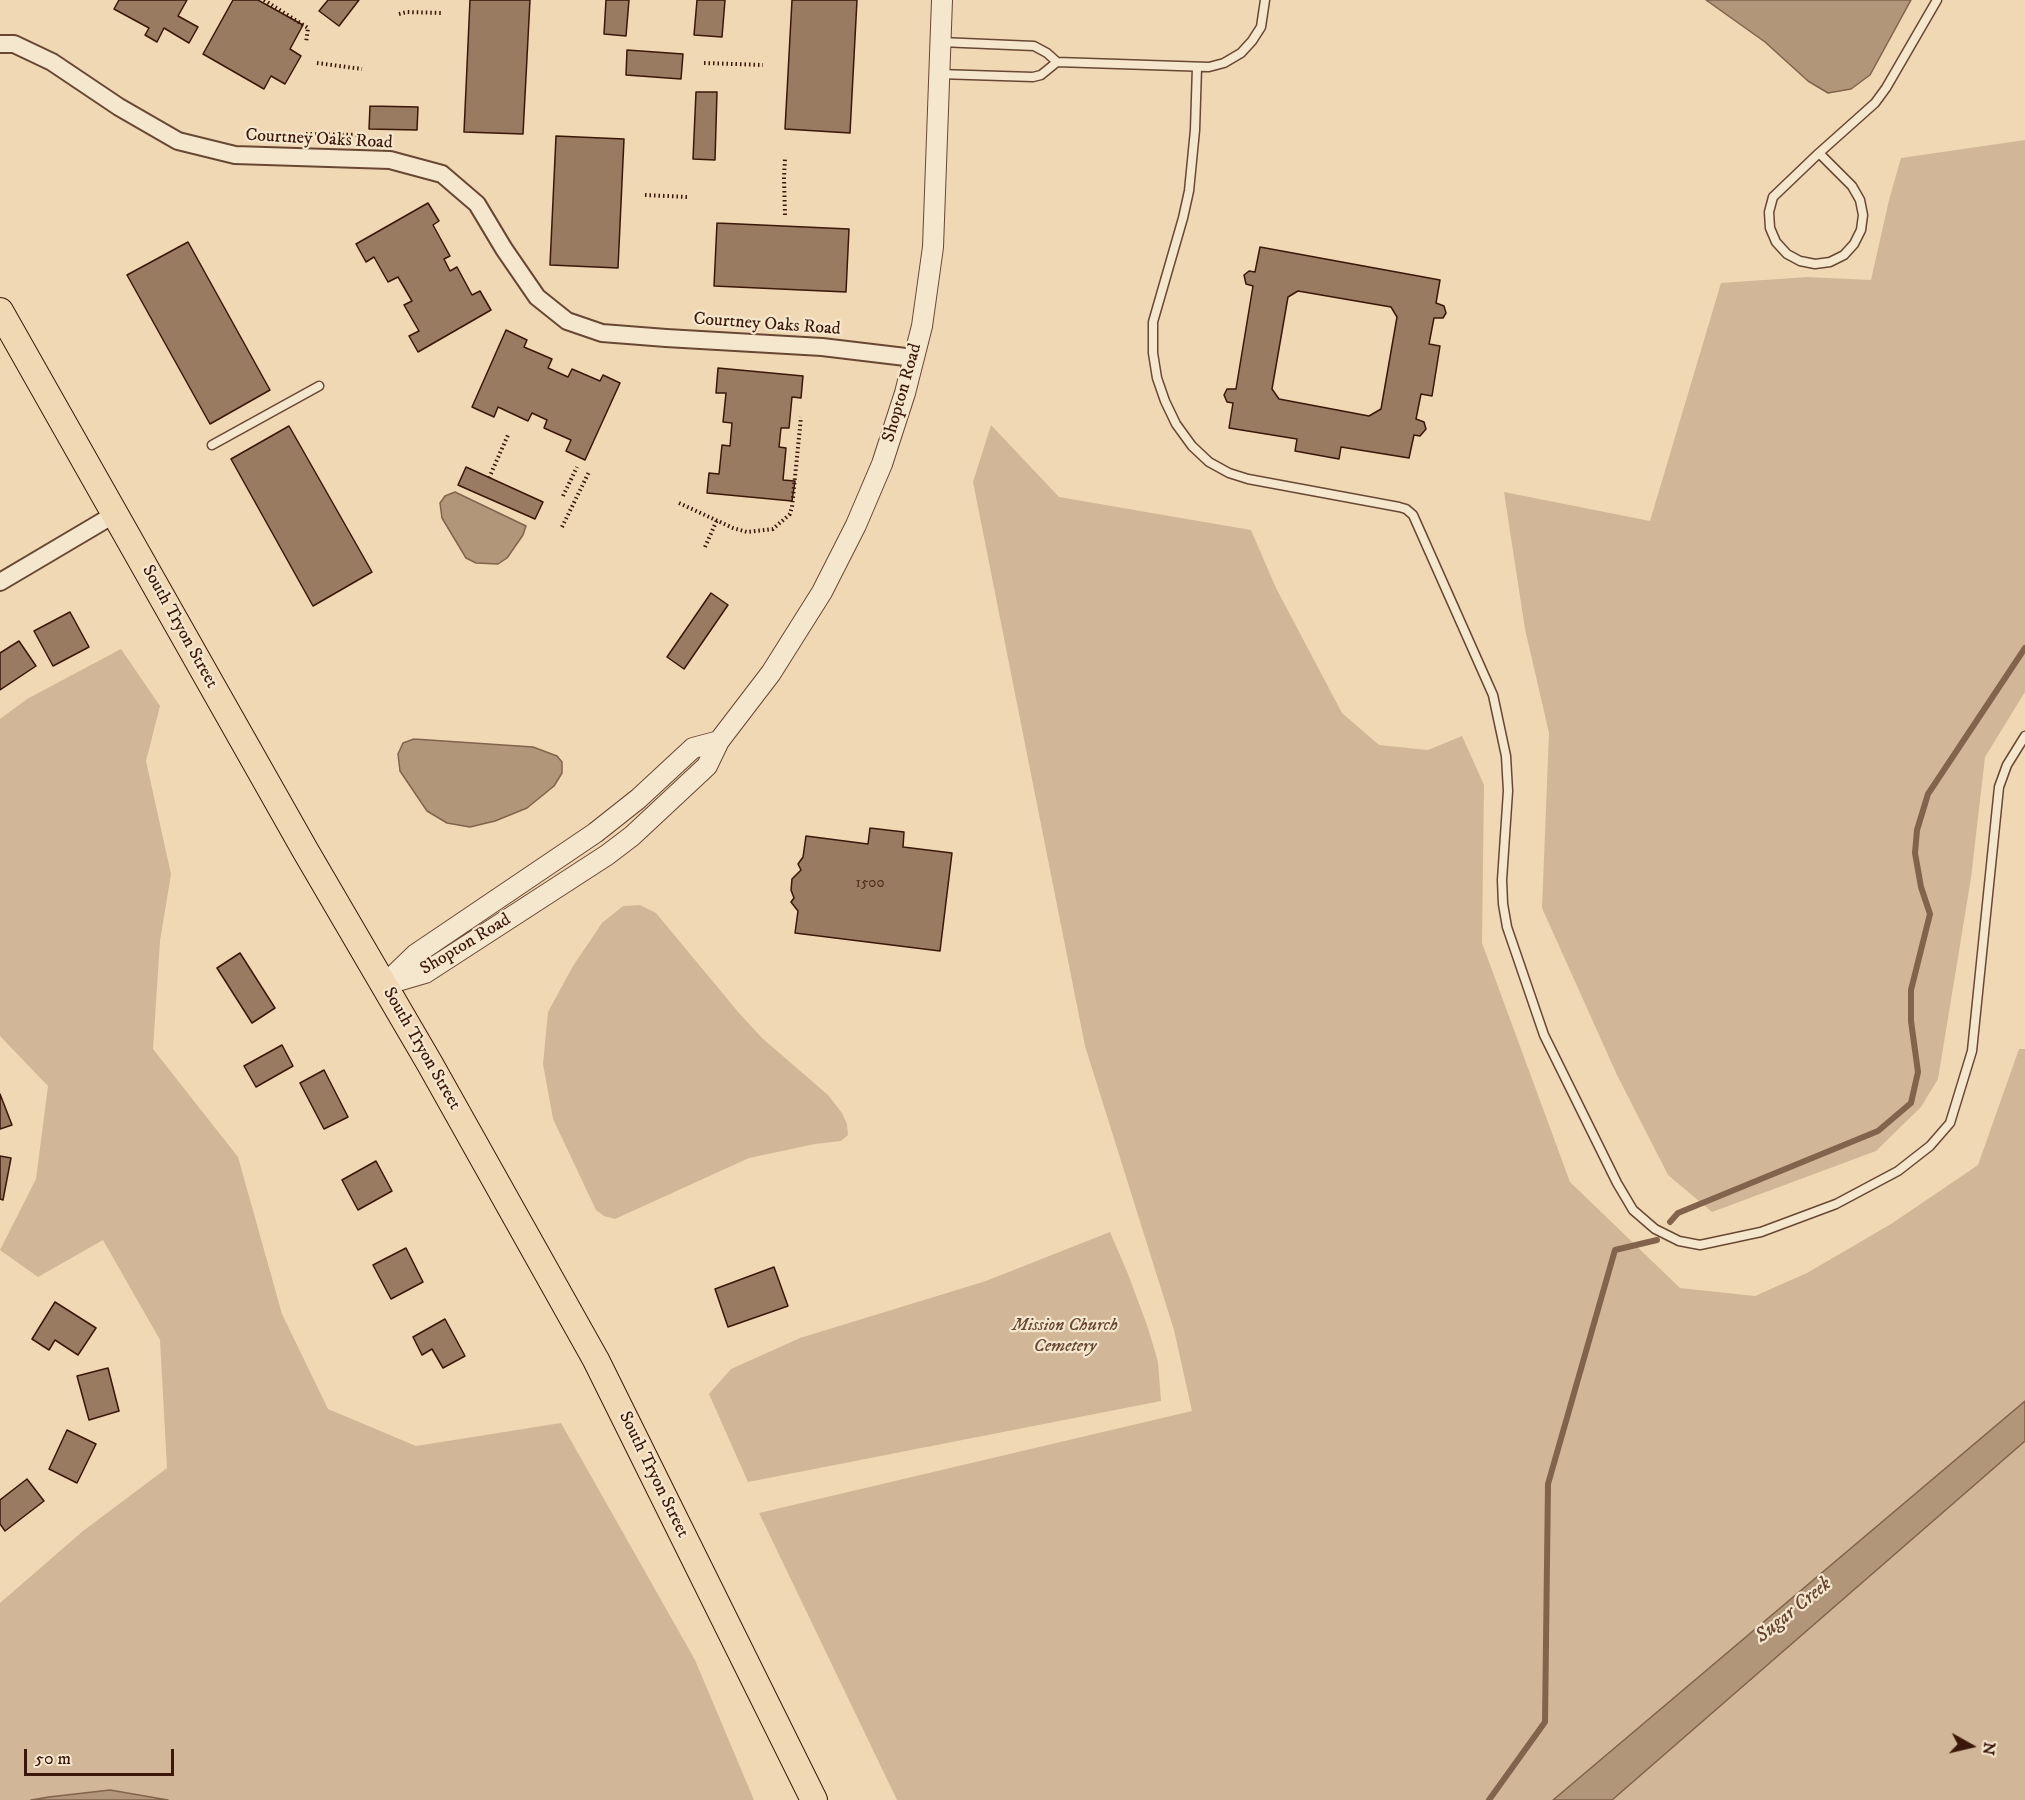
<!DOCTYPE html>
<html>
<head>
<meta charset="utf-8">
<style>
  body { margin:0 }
  #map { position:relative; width:2025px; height:1800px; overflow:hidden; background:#f0d8b4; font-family:"IM FELL DW Pica",serif }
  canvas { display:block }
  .north { position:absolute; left:1941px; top:1716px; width:60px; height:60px; -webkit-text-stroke:4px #f5e6ce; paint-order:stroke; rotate:98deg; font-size:16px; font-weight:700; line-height:24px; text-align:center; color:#3a1708 }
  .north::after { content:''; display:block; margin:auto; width:21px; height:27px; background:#3a1708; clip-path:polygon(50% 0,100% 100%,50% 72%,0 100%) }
  .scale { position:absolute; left:24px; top:1749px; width:150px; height:27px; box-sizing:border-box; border:3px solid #3a1708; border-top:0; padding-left:8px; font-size:18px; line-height:21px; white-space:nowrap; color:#3a1708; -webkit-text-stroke:4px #f5e6ce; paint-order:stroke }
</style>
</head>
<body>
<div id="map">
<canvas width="2025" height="1800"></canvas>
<div class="north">N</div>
<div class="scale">50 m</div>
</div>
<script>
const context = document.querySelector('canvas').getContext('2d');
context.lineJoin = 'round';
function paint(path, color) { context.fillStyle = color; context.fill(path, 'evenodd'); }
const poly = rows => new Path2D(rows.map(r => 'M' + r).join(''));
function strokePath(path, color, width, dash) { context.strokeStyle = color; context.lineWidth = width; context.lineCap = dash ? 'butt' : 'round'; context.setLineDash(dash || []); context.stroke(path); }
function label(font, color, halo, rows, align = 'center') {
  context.font = font + ' "IM FELL DW Pica",serif'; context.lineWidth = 4.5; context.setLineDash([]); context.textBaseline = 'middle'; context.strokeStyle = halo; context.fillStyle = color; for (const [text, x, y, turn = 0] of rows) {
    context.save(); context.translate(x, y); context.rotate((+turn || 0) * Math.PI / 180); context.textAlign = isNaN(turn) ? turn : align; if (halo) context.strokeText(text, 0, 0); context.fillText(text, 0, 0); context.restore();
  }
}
paint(poly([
  [2025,140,2025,692,1985,757,1971,878,1938,1079,1921,1107,1876,1151,1712,1212,1668,1175,1617,1075,1542,908,1549,733,1525,629,1504,492,1650,521,1721,283,1807,277,1871,280,1889,200,1901,158],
  [991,425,1059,497,1251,530,1276,588,1342,713,1379,745,1428,750,1462,736,1484,785,1482,943,1570,1182,1680,1288,1755,1296,1807,1273,1891,1224,1978,1165,2019,1049,2025,1049,2025,1401,1553,1800,897,1800,759,1513,1192,1411,1174,1330,1085,1046,973,482],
  [121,649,160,706,146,761,171,874,160,941,153,1049,238,1157,282,1314,328,1409,416,1446,561,1423,695,1660,754,1800,0,1800,0,1603,83,1531,167,1468,160,1340,103,1240,38,1277,0,1250,36,1179,48,1086,0,1036,0,719,27,699],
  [640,905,656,913,739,1013,762,1038,828,1095,842,1113,847,1124,848,1135,841,1141,815,1144,749,1158,615,1219,604,1216,596,1210,553,1119,543,1064,548,1012,573,966,602,923,623,906],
  [1110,1232,1128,1274,1148,1328,1158,1362,1161,1401,748,1482,709,1394,731,1369,800,1338,986,1281],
  [2025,1422,2025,1800,1564,1800]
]), '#d1b797');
const water = poly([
  [1706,0,1911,0,1870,75,1851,89,1828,93,1808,81,1765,42,1706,0],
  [455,492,526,526,523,535,507,558,498,564,476,563,466,558,442,518,440,503,445,496,455,492],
  [414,739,533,747,557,756,562,762,562,773,554,786,527,808,495,821,470,827,447,823,427,811,400,771,398,754,403,743,414,739],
  [2025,1401,2025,1441,1612,1800,1553,1800,2025,1401],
  [110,1790,168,1800,31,1800,49,1797,110,1790]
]);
paint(water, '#b2967a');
strokePath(water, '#82634c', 1.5);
strokePath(poly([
  [1670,1222,1678,1213,1878,1131,1911,1103,1918,1072,1911,1021,1911,990,1930,914,1921,887,1915,853,1917,830,1928,794,2025,648],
  [1489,1800,1545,1722,1548,1484,1615,1250,1657,1240]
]), '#82634c', 6);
const building = poly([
  [119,0,187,0,178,16,198,27,189,43,164,28,157,42,145,35,149,28,114,9,119,0],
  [233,0,258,0,303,25,290,49,301,56,285,84,271,76,264,89,203,54,233,0],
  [328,0,359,0,339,26,319,11,328,0],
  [470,0,530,0,523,134,464,132,470,0],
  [606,0,629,0,626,36,604,34,606,0],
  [697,0,725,0,722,37,694,35,697,0],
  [792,0,857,0,850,133,785,129,792,0],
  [627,50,683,54,681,79,626,75,627,50],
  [696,92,717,92,715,160,693,159,696,92],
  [370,106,418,107,417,130,369,129,370,106],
  [556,136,624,139,618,268,550,265,556,136],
  [428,203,439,221,433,225,450,256,444,259,450,271,457,267,472,295,480,291,491,310,418,352,409,336,419,331,404,305,412,301,398,277,388,282,374,257,366,262,356,244,428,203],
  [717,223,849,229,846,292,714,286,717,223],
  [188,242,270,390,210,424,127,275,188,242],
  [1260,247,1440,280,1436,303,1444,306,1446,313,1443,318,1434,318,1429,344,1440,346,1432,396,1421,394,1416,419,1424,422,1426,429,1420,436,1414,435,1409,458,1341,447,1339,459,1295,451,1297,439,1229,428,1233,403,1227,402,1224,395,1227,389,1236,389,1253,286,1246,284,1244,275,1249,271,1255,272,1260,247],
  [1298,291,1391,307,1397,317,1381,409,1369,416,1279,399,1272,389,1288,297,1298,291],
  [506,330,527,340,524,347,552,359,548,368,568,377,572,369,600,381,603,375,620,383,585,460,566,451,571,440,544,428,547,420,532,413,528,421,498,407,494,417,472,407,506,330],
  [718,368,803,376,801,398,792,397,789,428,781,428,779,447,786,448,783,480,795,481,792,501,707,493,709,473,719,474,722,445,730,446,732,423,723,422,726,393,716,393,718,368],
  [289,426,372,572,313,606,231,459,289,426],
  [466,467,543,502,535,519,458,485,466,467],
  [711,593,728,605,684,669,667,657,711,593],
  [70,612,89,647,53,666,34,631,70,612],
  [19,641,36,666,0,690,0,653,19,641],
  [870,828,904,832,903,847,952,853,940,951,795,933,798,911,791,902,794,898,791,890,792,879,801,870,798,864,803,857,806,836,868,844,870,828],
  [240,953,275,1008,252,1023,217,968,240,953],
  [282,1045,293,1066,256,1087,244,1066,282,1045],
  [324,1070,348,1117,324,1129,300,1083,324,1070],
  [0,1094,12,1125,0,1129,0,1094],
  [0,1156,11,1158,3,1200,0,1199,0,1156],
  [376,1161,392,1191,358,1210,342,1180,376,1161],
  [406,1248,423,1282,391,1299,373,1265,406,1248],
  [774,1267,788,1306,728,1327,715,1289,774,1267],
  [55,1302,96,1328,78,1355,55,1340,49,1350,32,1339,55,1302],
  [445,1319,465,1356,443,1368,432,1349,422,1355,413,1337,445,1319],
  [108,1368,119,1411,89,1420,77,1376,108,1368],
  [67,1430,96,1444,77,1483,49,1469,67,1430],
  [27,1479,44,1501,5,1531,0,1524,0,1500,27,1479]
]);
paint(building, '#997b61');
strokePath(building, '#3a1708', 1.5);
const service = poly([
  [940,42,1034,46,1047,53,1057,62],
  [1197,67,1195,130,1189,191,1183,218,1153,322,1153,353,1157,378,1165,401,1176,424,1192,446,1209,462,1229,473,1248,479,1399,507,1406,509,1413,515,1493,695,1506,756,1508,791,1502,880,1503,904,1507,927,1544,1035,1617,1183,1633,1210,1655,1229,1679,1241,1700,1245,1761,1232,1836,1204,1898,1171,1930,1146,1950,1123,1972,1051,1999,787,2007,765,2025,736],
  [939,74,1033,77,1041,75,1057,62,1209,67,1224,63,1241,53,1252,41,1261,27,1265,0],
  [1819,153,1852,186,1860,200,1863,215,1861,230,1854,244,1844,255,1830,262,1815,264,1800,261,1787,254,1776,242,1770,228,1769,212,1773,197,1819,153,1875,103,1886,88,1937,0],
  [212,445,319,386]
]);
const minor = poly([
  [0,44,14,44,52,62,119,107,178,141,235,155,390,160,442,174,477,204,504,249,537,297,567,321,602,333,666,338,822,347,914,358],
  [0,582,115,514]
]);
const tertiary = poly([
  [386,983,416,954,595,833,638,799,693,748,719,741],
  [384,985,425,973,607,855,632,836,707,766,719,741,771,673,822,592,856,525,882,464,905,393,922,326,933,247,942,0]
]);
const primary = poly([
  [0,311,305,850,430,1064,596,1360,814,1800]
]);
strokePath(service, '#684733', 11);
strokePath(minor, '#684733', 20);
strokePath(tertiary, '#684733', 22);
strokePath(primary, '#3a1708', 28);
strokePath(poly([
  [264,0,308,28,306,43],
  [399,14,407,12,441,13],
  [317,63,362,69],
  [704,63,763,65],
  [306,134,363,135],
  [645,195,688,197],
  [785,215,784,178,785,158],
  [489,478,508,435],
  [563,496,577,467],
  [679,503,733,528,747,532,773,529,790,514,792,507,801,417],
  [562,527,589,472],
  [705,547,717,520]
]), '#3a1708', 4, [1.5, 3]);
strokePath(service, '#f5e6ce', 8);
strokePath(minor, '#f5e6ce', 16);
strokePath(tertiary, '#f5e6ce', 20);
strokePath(primary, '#f0d8b4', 26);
label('15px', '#52301e', null, [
  ["1500",870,884]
]);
label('18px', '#3a1708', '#f5e6ce', [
  ["Courtney Oaks Road",319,140,3],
  ["Courtney Oaks Road",767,325,4],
  ["Shopton Road",903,393,-74],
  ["South Tryon Street",179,627,61],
  ["Shopton Road",466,945,-31],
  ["South Tryon Street",421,1049,60],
  ["South Tryon Street",653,1475,64]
]);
label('italic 18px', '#674733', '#f5e6ce', [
  ["Mission Church",1065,1326],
  ["Cemetery",1065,1347]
]);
label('italic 20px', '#644330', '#f5e6ce', [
  ["Sugar Creek",1794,1611,-39]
]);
</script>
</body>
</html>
